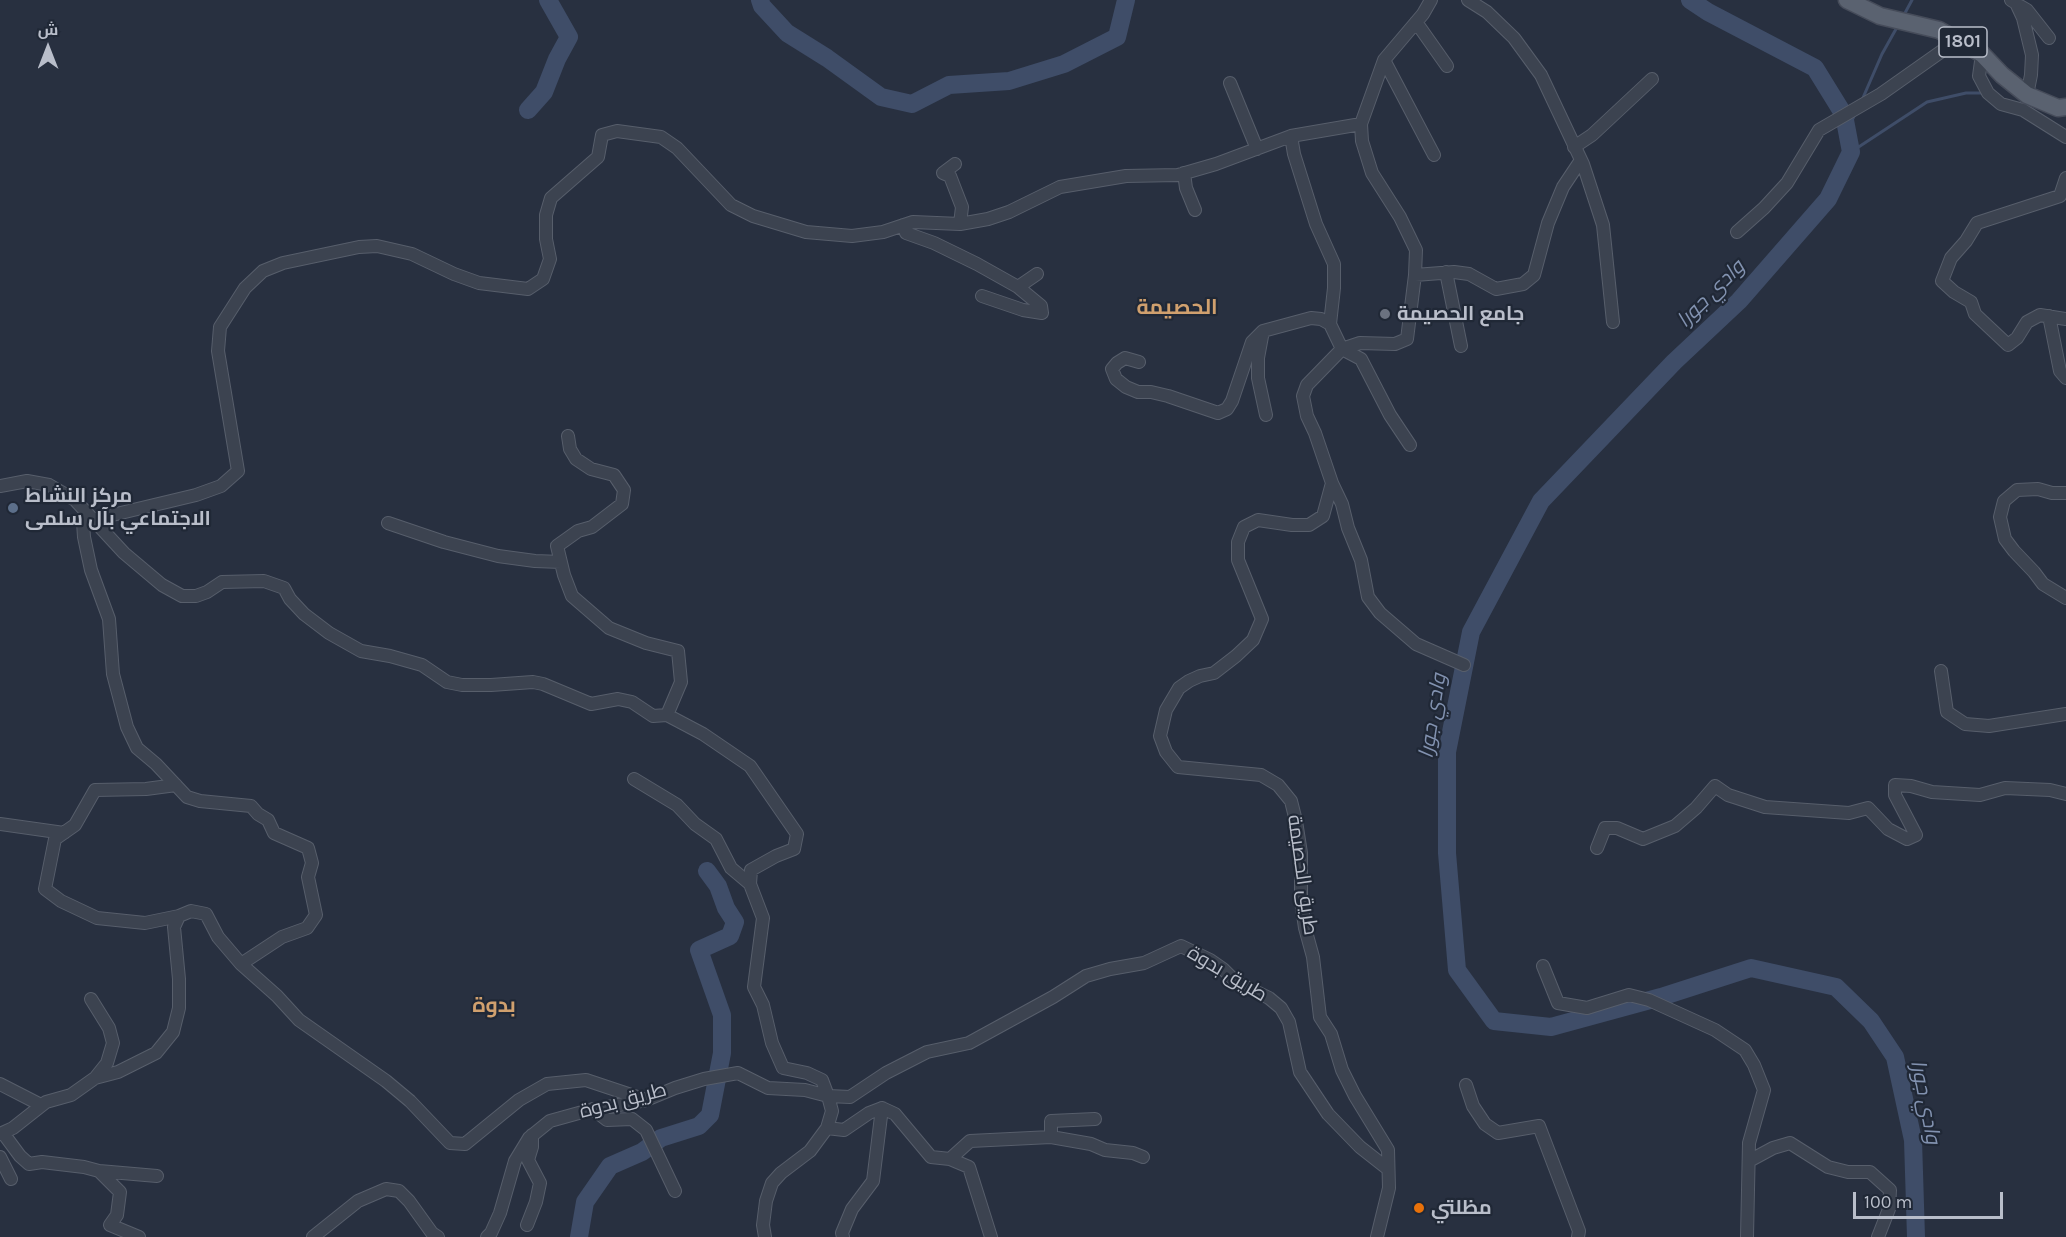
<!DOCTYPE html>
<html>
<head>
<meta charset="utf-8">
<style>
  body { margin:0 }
  #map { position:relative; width:2066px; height:1237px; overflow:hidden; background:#283040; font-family:Karla,Cairo,sans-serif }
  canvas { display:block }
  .north { position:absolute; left:18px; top:18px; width:60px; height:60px; -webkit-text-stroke:4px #202836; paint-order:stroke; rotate:0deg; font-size:16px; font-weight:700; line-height:24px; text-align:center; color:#b9beca }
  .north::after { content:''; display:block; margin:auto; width:21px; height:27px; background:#b9beca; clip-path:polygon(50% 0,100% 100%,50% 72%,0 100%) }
  .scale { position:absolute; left:1853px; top:1192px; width:150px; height:27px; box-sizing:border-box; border:3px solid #b9beca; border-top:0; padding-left:8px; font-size:18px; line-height:21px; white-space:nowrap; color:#b9beca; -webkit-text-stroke:4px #202836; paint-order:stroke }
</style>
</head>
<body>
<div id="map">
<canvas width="2066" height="1237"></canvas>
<div class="north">ش</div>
<div class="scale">100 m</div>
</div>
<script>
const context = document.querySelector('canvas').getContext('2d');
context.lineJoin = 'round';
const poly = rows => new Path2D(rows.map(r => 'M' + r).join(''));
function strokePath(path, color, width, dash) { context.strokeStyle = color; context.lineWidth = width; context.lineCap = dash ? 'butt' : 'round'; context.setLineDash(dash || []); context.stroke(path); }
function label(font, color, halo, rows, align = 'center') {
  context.font = font + ' Karla,Cairo,sans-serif'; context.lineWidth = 4.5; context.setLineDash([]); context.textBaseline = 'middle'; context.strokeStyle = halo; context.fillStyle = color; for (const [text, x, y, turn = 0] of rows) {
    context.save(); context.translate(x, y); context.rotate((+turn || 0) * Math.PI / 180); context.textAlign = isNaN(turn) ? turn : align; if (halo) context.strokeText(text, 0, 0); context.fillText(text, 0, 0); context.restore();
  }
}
strokePath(poly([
  [1905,13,1912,0],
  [1862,100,1882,54,1896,29],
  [1847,131,1855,114],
  [1851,152,1927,102,1966,93,1984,93]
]), '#3f4d68', 3);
strokePath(poly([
  [760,0,762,6,787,33,827,58,881,97,912,104,949,85,1009,81,1064,64,1117,37,1126,0],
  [1690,0,1708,12,1815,68,1844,115,1851,152,1828,199,1739,301,1674,362,1541,501,1471,632,1447,752,1447,853,1457,970,1494,1021,1551,1027,1661,997,1751,968,1836,987,1871,1021,1895,1057,1913,1140,1916,1237],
  [528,110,544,92,557,59,569,37,548,0],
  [579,1237,585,1202,610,1166,642,1152,661,1138,699,1126,710,1115,722,1053,722,1015,699,950,730,936,735,922,726,908,718,886,707,871]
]), '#3f4d68', 18);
const minor = poly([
  [1468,0,1487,12,1514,38,1541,75,1583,164,1603,225,1613,322],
  [2011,0,2016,3,2023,18,2032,55,2031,75,2027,95],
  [2020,6,2027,10,2049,38],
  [1416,22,1447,66],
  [1982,54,1979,76,1988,93,2001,104,2023,110,2066,137],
  [1384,60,1434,155],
  [1230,83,1257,149],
  [1361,124,1291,136,1294,154,1316,224,1334,264,1334,288,1330,324,1342,349,1361,359,1390,415,1410,445],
  [1574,147,1592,135,1652,79],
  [955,164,943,173,950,176,962,207,960,224],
  [1184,173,1186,188,1195,210],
  [2066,178,2060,196,1977,223,1966,241,1951,258,1942,281,1954,292,1971,302,1975,314,2008,345,2017,338,2027,322,2040,315,2066,319],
  [903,225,906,233,934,243,977,264,1018,287,1041,306,1042,313,1023,310,982,296],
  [1737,232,1764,208,1787,183,1819,130,1881,94,1959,39],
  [1446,272,1461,346],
  [1415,275,1454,272,1469,274,1496,289,1523,284,1534,275,1548,223,1563,187,1581,160],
  [1018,287,1037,274],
  [2049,316,2060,371,2066,378],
  [1263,331,1258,358,1258,378,1266,415],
  [1139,362,1125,358,1117,363,1112,369,1116,379,1126,387,1138,392,1151,392,1168,396,1218,413,1227,409,1232,401,1252,342,1263,331,1311,318,1321,319,1330,324],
  [568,436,570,449,576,459,591,469,614,475,624,490,622,504,592,527,578,531,557,546,564,575,572,596,609,628,646,643,678,651,681,682,667,715],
  [1332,483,1342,504,1348,528,1361,560,1368,597,1380,613,1416,644,1464,665],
  [0,486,27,481,49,485,75,500,124,553,162,585,182,596,196,596,207,592,222,582,264,581,284,588,290,599,304,614,329,633,361,651,390,656,422,665,447,682,462,685,491,685,533,682,543,684,591,704,618,699,632,702,653,716,667,715,703,734,750,766,797,834,794,849,776,856,751,870,750,884,763,918,754,987,763,1005,772,1043,783,1068,807,1073,822,1080,828,1096,850,1097,886,1073,927,1052,969,1043,1053,997,1086,976,1110,969,1144,963,1181,946,1210,960,1223,969,1236,982,1269,998,1281,1008,1289,1022,1300,1072,1328,1114,1360,1147,1388,1169],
  [2066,493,2052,493,2038,489,2017,490,2004,501,2000,517,2005,539,2014,551,2034,572,2043,584,2066,598],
  [388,523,444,542,498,556,535,561,561,562],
  [1941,671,1947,712,1965,724,1989,726,2066,714],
  [634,779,677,805,695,824,716,839,731,868,750,884],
  [176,785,146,789,95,790,75,825,55,839,45,889,61,901,97,918,145,923,179,916],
  [0,824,64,833],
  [1597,848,1605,828,1617,828,1643,839,1675,826,1696,808,1715,786,1728,795,1765,807,1849,813,1868,808,1888,829,1907,839,1916,835,1895,795,1895,785,1911,786,1932,792,1980,795,2005,788,2050,790,2066,794],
  [1543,966,1558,1003,1587,1008,1629,995,1649,1000,1715,1030,1745,1050,1754,1065,1764,1090,1749,1143,1747,1237],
  [91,999,109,1028,113,1043,107,1063,95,1078],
  [0,1084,41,1105],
  [1466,1085,1473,1106,1485,1124,1498,1133,1539,1126,1579,1231,1578,1237],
  [646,1100,586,1080,547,1084,519,1100,465,1144,450,1143,410,1101,386,1081,299,1020,277,996,241,964,282,937,307,928,316,915,308,877,312,863,308,848,274,833,268,820,258,814,251,806,200,801,187,797,156,764,137,748,127,727,113,674,109,619,91,570,84,537,83,522,196,495,221,486,238,471,218,351,220,327,245,288,263,271,283,263,359,247,377,246,412,254,454,274,479,283,528,289,543,279,550,259,546,239,546,215,551,198,598,157,602,135,617,131,661,137,677,148,731,205,753,216,806,232,852,236,883,232,913,222,960,224,988,219,1009,212,1060,187,1126,176,1178,175,1216,164,1291,136],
  [593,1109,607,1120,632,1119,646,1130,675,1191],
  [827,1128,844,1130,869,1113,882,1108,895,1114,931,1157,950,1159,969,1167,991,1237],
  [3,1133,20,1156,29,1164,42,1162,84,1167,99,1171,120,1192,117,1215,110,1225,139,1237],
  [0,1134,13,1128,46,1102,71,1095,95,1078,118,1072,156,1053,173,1032,179,1008,179,979,174,927,179,916,191,911,206,914,218,937,241,964],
  [1051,1137,1051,1121,1095,1119],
  [0,1157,11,1179],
  [950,1159,970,1141,1051,1137,1091,1144,1105,1150,1133,1153,1143,1157],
  [1749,1161,1773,1148,1790,1143,1828,1167,1848,1172,1870,1172,1890,1190,1889,1209,1878,1237],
  [99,1171,157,1176],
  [527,1225,536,1202,540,1183,528,1160,532,1147,532,1135],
  [313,1237,358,1201,386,1189,399,1191,409,1201,432,1233,438,1237],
  [487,1237,491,1233,500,1213,515,1161,529,1138,550,1121,586,1111,646,1100,675,1088,704,1079,738,1073,768,1088,805,1090,828,1096,832,1111,827,1128,810,1151,781,1173,772,1183,766,1201,763,1225,765,1237],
  [843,1237,842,1233,852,1209,873,1181,882,1108],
  [1377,1237,1389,1188,1388,1150,1355,1096,1342,1070,1331,1034,1320,1017,1313,957,1305,928,1301,901,1301,853,1296,821,1291,801,1278,785,1261,775,1178,767,1166,752,1160,736,1166,710,1179,688,1189,681,1200,676,1214,673,1236,656,1253,640,1262,619,1238,560,1238,542,1244,527,1258,520,1292,525,1309,525,1323,516,1332,483,1315,433,1307,416,1303,396,1307,385,1342,349,1360,343,1395,344,1407,339,1415,275,1416,250,1400,217,1372,173,1362,141,1361,124,1384,60,1423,14,1431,0]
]);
const major = poly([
  [1847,0,1880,16,1939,30,1982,54,2002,75,2027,95,2058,108,2066,107]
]);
strokePath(minor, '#575e6b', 14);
strokePath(major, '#464c5a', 19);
strokePath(minor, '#3c4350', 12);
strokePath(major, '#5a6270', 16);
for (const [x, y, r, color] of [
  [1385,314,6,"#6b7280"],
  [13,508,6,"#5c6f8a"],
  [1419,1208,6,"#e8710a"]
]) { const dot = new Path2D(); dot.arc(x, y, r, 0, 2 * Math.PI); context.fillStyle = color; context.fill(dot); strokePath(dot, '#202836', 2); }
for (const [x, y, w] of [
  [1963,42,48]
]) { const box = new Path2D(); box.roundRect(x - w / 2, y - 15, w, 30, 4.5); context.fillStyle = '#202836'; context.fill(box); strokePath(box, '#b9beca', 1.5); }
label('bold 18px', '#b9beca', null, [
  ["1801",1963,42]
]);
label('bold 20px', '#b9beca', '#202836', [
  ["جامع الحصيمة",1397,314],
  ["مركز النشاط",25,496],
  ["الاجتماعي بآل سلمى",25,519],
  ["مظلتي",1431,1208]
], 'left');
label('20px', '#b9beca', '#202836', [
  ["طريق الحصيمة",1302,875,82],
  ["طريق بدوة",1227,974,31],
  ["طريق بدوة",623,1101,-15]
]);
label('italic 21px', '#8292b0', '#202836', [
  ["وادي جورا",1711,294,-45],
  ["وادي جورا",1433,716,-81],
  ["وادي جورا",1925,1102,79]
]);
label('bold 21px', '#d0a06e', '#202836', [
  ["الحصيمة",1177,308],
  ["بدوة",494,1006]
]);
</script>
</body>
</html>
